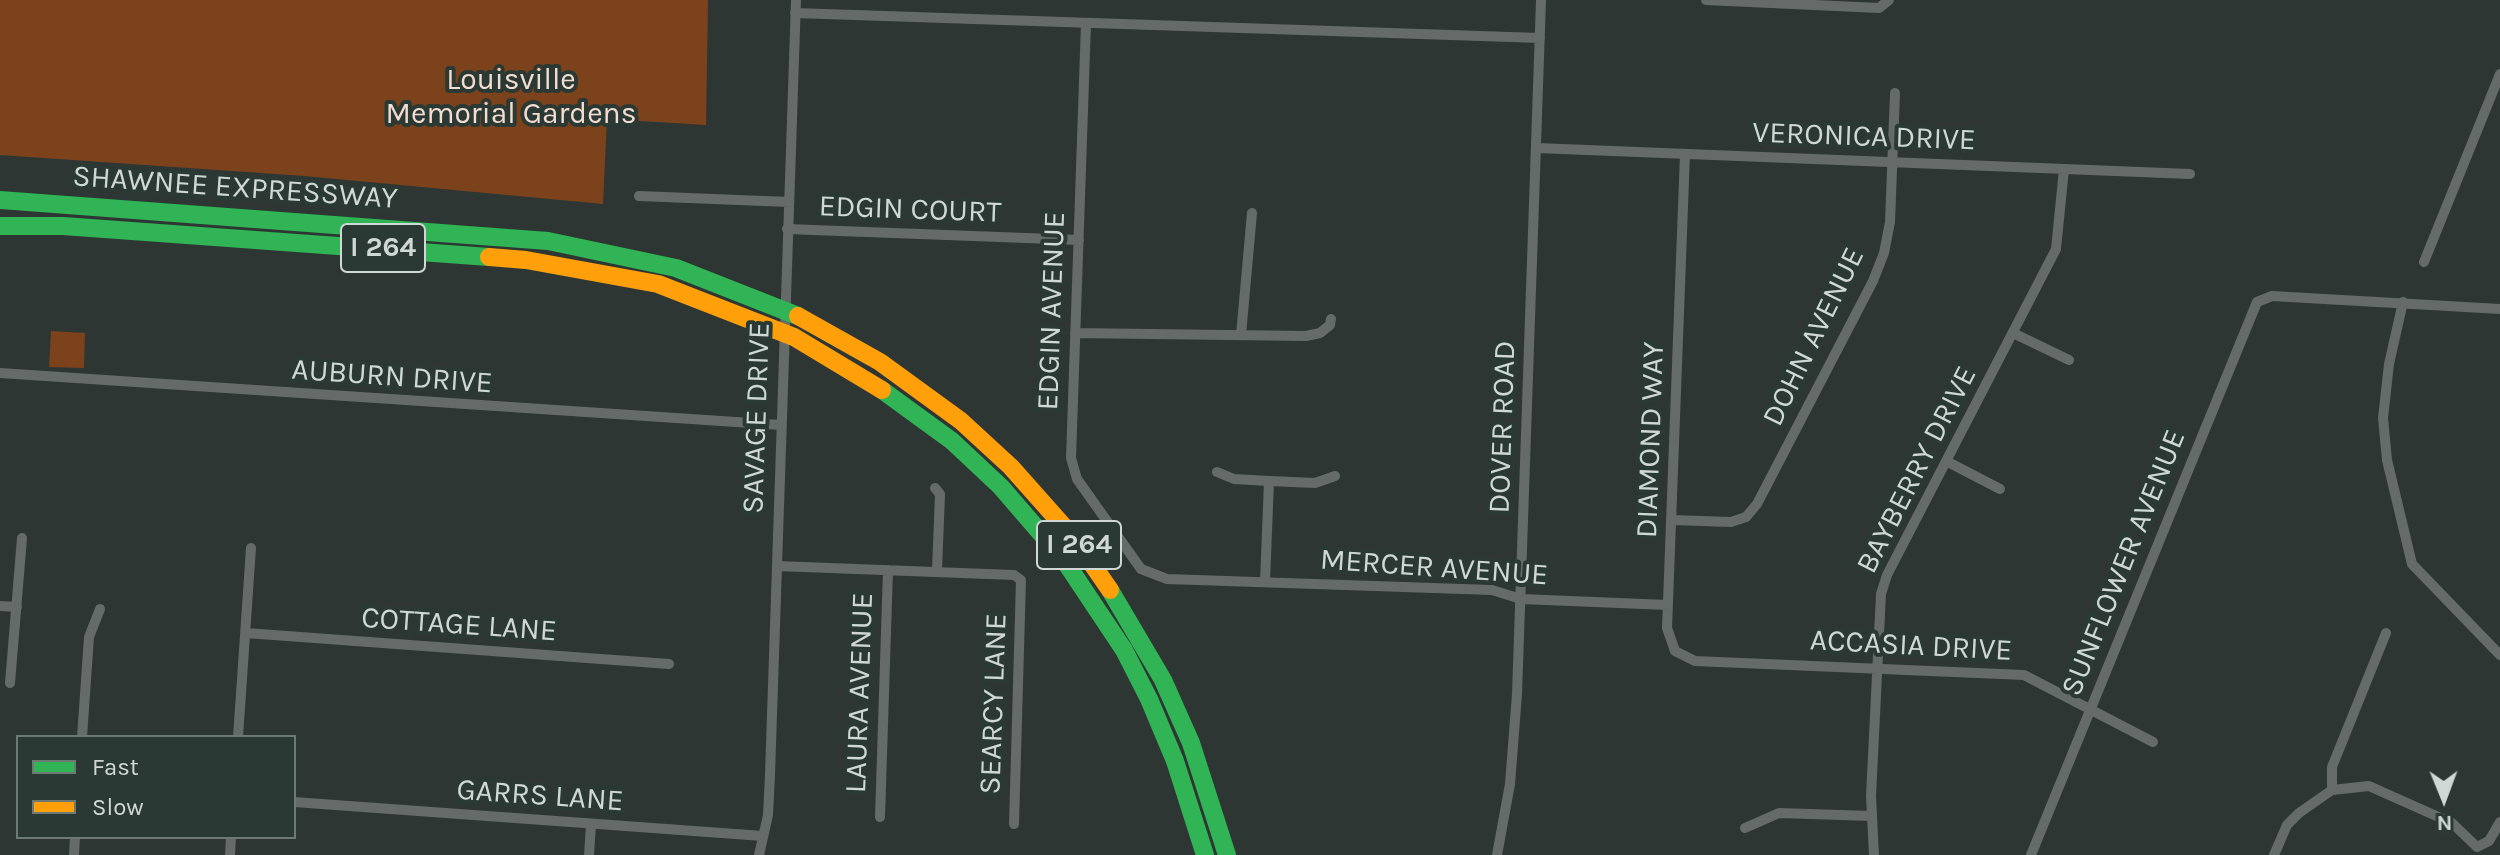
<!DOCTYPE html>
<html>
<head>
<meta charset="utf-8">
<style>
  body { margin:0 }
  #map { position:relative; width:2500px; height:855px; overflow:hidden; background:#2e3633; font-family:Karla,sans-serif }
  canvas { display:block }
  .legend { position:absolute; left:16px; top:735px; width:280px; height:104px; box-sizing:border-box; background:#2b3934; border:2px solid #6d7974; margin:0; padding:10px 14px; list-style:none; font-size:24px; color:#d0d8d5 }
  .legend li { display:flex; align-items:center; gap:16px; height:40px }
  .legend b { width:40px; border:2px solid #6d7974 }
  .north { position:absolute; left:2404px; top:759px; width:80px; height:80px; -webkit-text-stroke:6px #2b3934; paint-order:stroke; rotate:179deg; font-size:22px; font-weight:700; line-height:32px; text-align:center; color:#d0d8d5 }
  .north::after { content:''; display:block; margin:auto; width:28px; height:36px; background:#d0d8d5; clip-path:polygon(50% 0,100% 100%,50% 72%,0 100%) }
</style>
</head>
<body>
<div id="map">
<canvas width="2500" height="855"></canvas>
<ul class="legend">
<li><b style="height:10px;background:#30b455"></b>Fast</li>
<li><b style="height:10px;background:#ff9f0a"></b>Slow</li>
</ul>
<div class="north">N</div>
</div>
<script>
const context = document.querySelector('canvas').getContext('2d');
context.lineJoin = 'round';
function paint(path, color) { context.fillStyle = color; context.fill(path, 'evenodd'); }
const poly = rows => new Path2D(rows.map(r => 'M' + r).join(''));
function strokePath(path, color, width, dash) { context.strokeStyle = color; context.lineWidth = width; context.lineCap = dash ? 'butt' : 'round'; context.setLineDash(dash || []); context.stroke(path); }
function label(font, color, halo, rows, align = 'center') {
  context.font = font + ' Karla,sans-serif'; context.lineWidth = 8; context.setLineDash([]); context.textBaseline = 'middle'; context.strokeStyle = halo; context.fillStyle = color; for (const [text, x, y, turn = 0] of rows) {
    context.save(); context.translate(x, y); context.rotate((+turn || 0) * Math.PI / 180); context.textAlign = isNaN(turn) ? turn : align; if (halo) context.strokeText(text, 0, 0); context.fillText(text, 0, 0); context.restore();
  }
}
paint(poly([
  [0,0,708,0,706,125,607,119,603,204,304,176,0,155],
  [51,331,85,333,84,368,49,367]
]), '#7b421b');
strokePath(poly([
  [1706,0,1879,8,1889,0],
  [795,13,1540,38],
  [1086,23,1071,458,1077,479,1141,569,1167,579,1492,590,1521,599,1668,605],
  [1537,148,2190,174],
  [1685,154,1667,628,1675,651,1695,661,2024,675,2153,742],
  [639,196,789,202],
  [787,229,1079,240],
  [2424,262,2500,74],
  [2403,302,2389,364,2383,418,2387,460,2412,564,2500,655],
  [1075,333,1306,336,1320,333,1330,325,1331,319],
  [2013,333,2069,360],
  [1241,335,1252,213],
  [0,373,781,425],
  [1946,461,2000,489],
  [1217,472,1234,479,1269,481,1315,483,1335,476],
  [935,488,940,494,937,571],
  [1672,520,1731,522,1746,517,1757,504,1873,281,1884,253,1890,222,1895,93],
  [777,566,1014,575,1021,580,1014,824],
  [1265,582,1269,481],
  [0,606,17,607],
  [246,633,669,664],
  [10,683,22,538],
  [82,737,89,637,100,609],
  [238,737,251,548],
  [2332,790,2332,767,2386,633],
  [294,802,763,836],
  [880,817,888,570],
  [1745,828,1779,813,1871,816],
  [2477,847,2489,841,2500,822],
  [74,855,75,837],
  [230,855,231,837],
  [589,855,591,824],
  [759,855,768,815,770,775,796,0],
  [1497,855,1510,784,1517,694,1541,0],
  [1874,855,1871,796,1881,594,1887,575,2056,249,2064,169],
  [2031,855,2257,302,2272,296,2500,309],
  [2274,855,2287,825,2299,813,2332,790,2369,786,2452,823,2477,847]
]), '#646b69', 10);
strokePath(poly([
  [0,200,548,241,676,268,798,316],
  [0,226,63,226,489,257],
  [882,390,952,441,1001,487,1064,560,1124,650,1149,699,1175,761,1205,855],
  [1110,590,1163,680,1191,743,1227,855]
]), '#30b455', 18);
strokePath(poly([
  [489,257,526,260,658,284,794,337,882,390],
  [798,316,880,362,961,421,1011,467,1074,538,1110,590]
]), '#ff9f0a', 18);
for (const [x, y, w] of [
  [383,248,84],
  [1079,545,84]
]) { const box = new Path2D(); box.roundRect(x - w / 2, y - 24, w, 48, 6); context.fillStyle = '#2b3934'; context.fill(box); strokePath(box, '#d0d8d5', 2); }
label('bold 28px', '#d0d8d5', null, [
  ["I 264",383,248],
  ["I 264",1079,545]
]);
label('30px', '#f3dcd0', '#2b3934', [
  ["Louisville",511,80],
  ["Memorial Gardens",511,114]
]);
label('30px', '#d0d8d5', '#2b3934', [
  ["VERONICA DRIVE",1864,137,2],
  ["SHAWNEE EXPRESSWAY",235,188,4],
  ["EDGIN COURT",910,210,2],
  ["EDGIN AVENUE",1052,311,-88],
  ["DOHN AVENUE",1814,337,-64],
  ["AUBURN DRIVE",392,377,4],
  ["SAVAGE DRIVE",757,418,-88],
  ["DOVER ROAD",1503,427,-88],
  ["DIAMOND WAY",1651,440,-88],
  ["BAYBERRY DRIVE",1917,470,-63],
  ["SUNFLOWER AVENUE",2124,563,-68],
  ["MERCER AVENUE",1434,568,4],
  ["COTTAGE LANE",459,625,4],
  ["ACCASIA DRIVE",1911,646,3],
  ["LAURA AVENUE",860,693,-88],
  ["SEARCY LANE",994,704,-88],
  ["GARRS LANE",540,796,4]
]);
</script>
</body>
</html>
